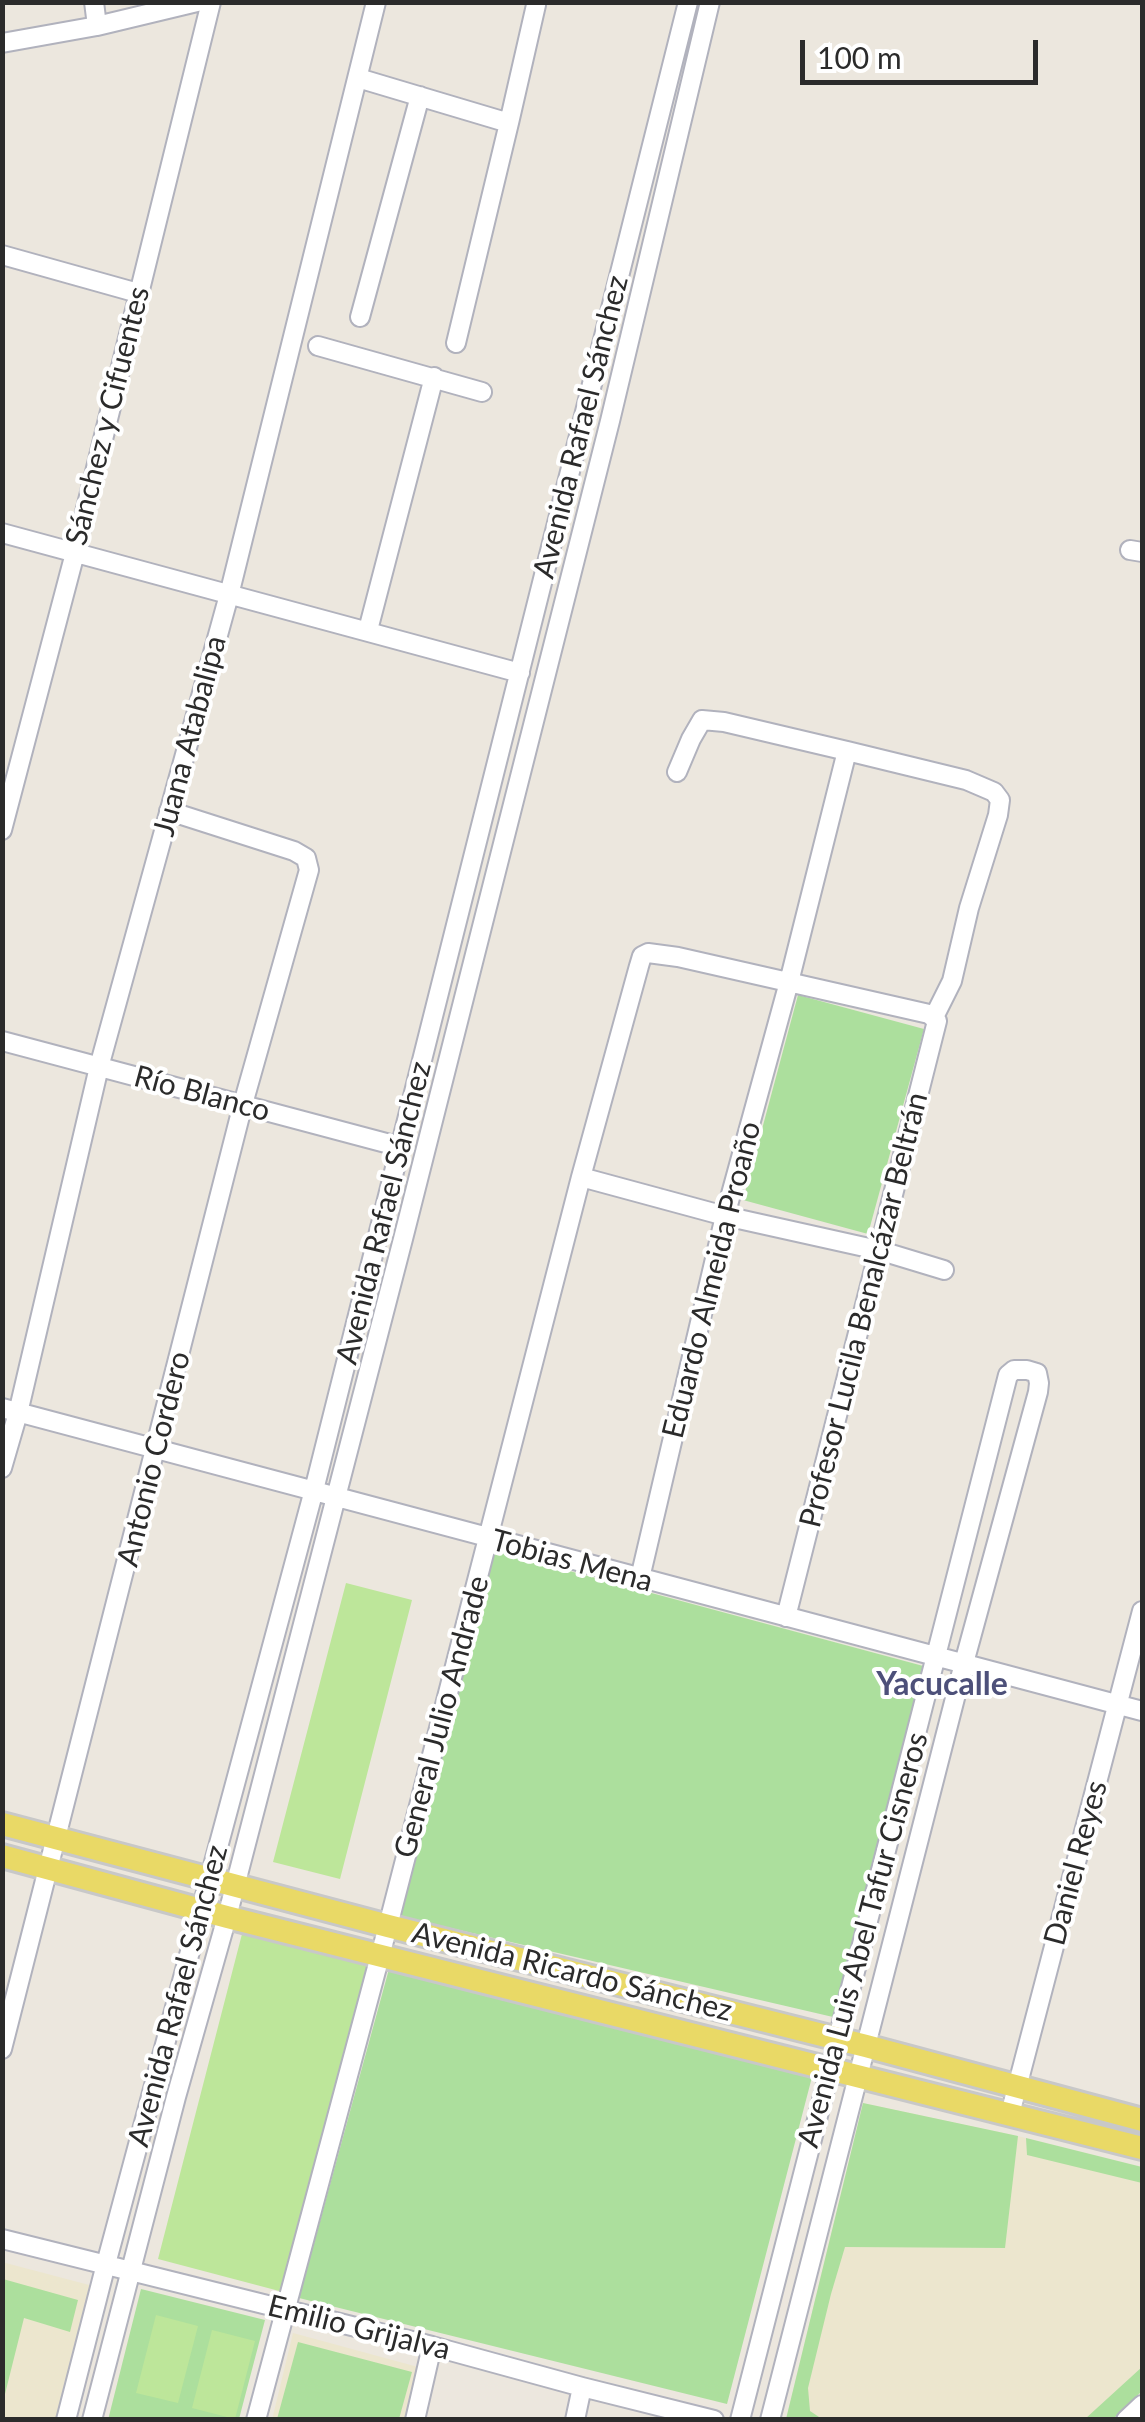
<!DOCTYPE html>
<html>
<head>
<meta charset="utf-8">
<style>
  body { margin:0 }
  #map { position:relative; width:1145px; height:2422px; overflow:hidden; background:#ece7de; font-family:Lato,sans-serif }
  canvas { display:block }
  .frame { position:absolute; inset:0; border:5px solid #2b2b2b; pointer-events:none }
  .scale { position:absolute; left:800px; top:40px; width:238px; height:45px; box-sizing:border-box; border:5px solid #2b2b2b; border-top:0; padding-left:12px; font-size:30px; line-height:35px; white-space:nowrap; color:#2b2b2b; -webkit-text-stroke:8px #fff; paint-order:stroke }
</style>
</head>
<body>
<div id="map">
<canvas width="1145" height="2422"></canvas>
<div class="frame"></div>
<div class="scale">100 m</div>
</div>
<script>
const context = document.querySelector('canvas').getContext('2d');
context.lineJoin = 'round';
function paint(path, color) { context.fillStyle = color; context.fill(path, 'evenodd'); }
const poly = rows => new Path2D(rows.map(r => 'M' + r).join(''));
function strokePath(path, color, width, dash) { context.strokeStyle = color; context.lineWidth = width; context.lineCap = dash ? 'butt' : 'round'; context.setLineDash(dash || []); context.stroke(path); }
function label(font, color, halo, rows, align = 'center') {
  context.font = font + ' Lato,sans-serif'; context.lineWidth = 8; context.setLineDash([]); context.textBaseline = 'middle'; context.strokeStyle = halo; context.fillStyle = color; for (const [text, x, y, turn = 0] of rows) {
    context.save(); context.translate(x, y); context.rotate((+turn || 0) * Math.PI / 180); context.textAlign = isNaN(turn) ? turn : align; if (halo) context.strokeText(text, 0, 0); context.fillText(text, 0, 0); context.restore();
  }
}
paint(poly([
  [863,2103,1018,2136,1142,2167,1142,2391,1113,2419,786,2420],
  [2,2262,93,2286,57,2419,3,2419],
  [293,2333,418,2367,405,2419,272,2420]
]), '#ece6ce');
paint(poly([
  [798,995,924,1029,868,1234,743,1200],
  [495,1551,927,1667,833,2017,399,1916],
  [389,1969,812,2077,727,2404,299,2298],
  [863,2103,1018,2136,1005,2248,845,2247,831,2294,808,2388,810,2411,822,2419,786,2419],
  [1026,2138,1142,2167,1142,2183,1027,2155],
  [3,2279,78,2300,70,2332,24,2318,3,2402],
  [141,2289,265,2320,239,2419,108,2420],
  [298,2342,412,2372,399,2419,277,2419],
  [1142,2367,1142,2391,1113,2419,1085,2419]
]), '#acdf9d');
paint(poly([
  [346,1583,412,1600,340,1879,273,1862],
  [242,1934,367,1965,283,2292,158,2259],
  [156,2315,198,2326,178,2403,136,2393],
  [212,2330,255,2341,235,2419,192,2408]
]), '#bde69a');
const minor = poly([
  [94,2,97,26],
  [2,43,97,26,197,2],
  [358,78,509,123,456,343],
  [509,123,536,5],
  [2,255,138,293],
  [360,317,420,96],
  [318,346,482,392],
  [2,533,520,673],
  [1130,550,1142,552],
  [368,630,434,377],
  [677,772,691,739,702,720,724,722,847,751],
  [2,830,75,553,211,2],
  [2,1041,401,1147],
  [581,1177,725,1216,878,1250,944,1270],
  [2,1408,1142,1711],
  [2,1468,18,1413,99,1067,229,595,376,2],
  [640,1578,725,1216,789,982,847,751,966,780,994,792,1000,800,998,815,969,908,952,981,934,1017],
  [2,2049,243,1104,309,870,306,858,294,851,169,811],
  [1010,2114,1142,1611],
  [2,2239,432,2346,582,2387,714,2420],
  [66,2420,106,2264,314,1490,688,2],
  [92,2420,176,2097,227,1917,403,1239,610,421,710,2],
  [256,2420,388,1926,581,1177,639,966,642,956,648,953,678,957,929,1014,937,1021,786,1617],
  [415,2420,432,2346],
  [575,2420,582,2387],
  [740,2420,1008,1375,1014,1370,1027,1370,1037,1373,1039,1383,1038,1392,964,1663,770,2420],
  [1126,2420,1142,2405]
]);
const major = poly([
  [2,1824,388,1926,866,2046,1142,2120],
  [2,1856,227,1917,1142,2148]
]);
strokePath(minor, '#b1b2bd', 22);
strokePath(major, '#c8c8c8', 28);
strokePath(minor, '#fff', 18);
strokePath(major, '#e9d966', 22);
label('30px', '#2b2b2b', '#fff', [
  ["Sánchez y Cifuentes",108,416,-76],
  ["Avenida Rafael Sánchez",581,427,-76],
  ["Juana Atabalipa",190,736,-75],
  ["Río Blanco",202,1094,15],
  ["Avenida Rafael Sánchez",384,1213,-76],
  ["Eduardo Almeida Proaño",712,1280,-76],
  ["Profesor Lucila Benalcázar Beltrán",864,1310,-76],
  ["Antonio Cordero",154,1459,-76],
  ["Tobias Mena",572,1561,15],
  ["General Julio Andrade",442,1717,-75],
  ["Daniel Reyes",1076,1863,-75],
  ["Avenida Luis Abel Tafur Cisneros",863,1940,-75],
  ["Avenida Ricardo Sánchez",572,1972,14],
  ["Avenida Rafael Sánchez",178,1996,-75],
  ["Emilio Grijalva",359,2328,14]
]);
label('bold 32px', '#4d5079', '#fff', [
  ["Yacucalle",942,1685]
]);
</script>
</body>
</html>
